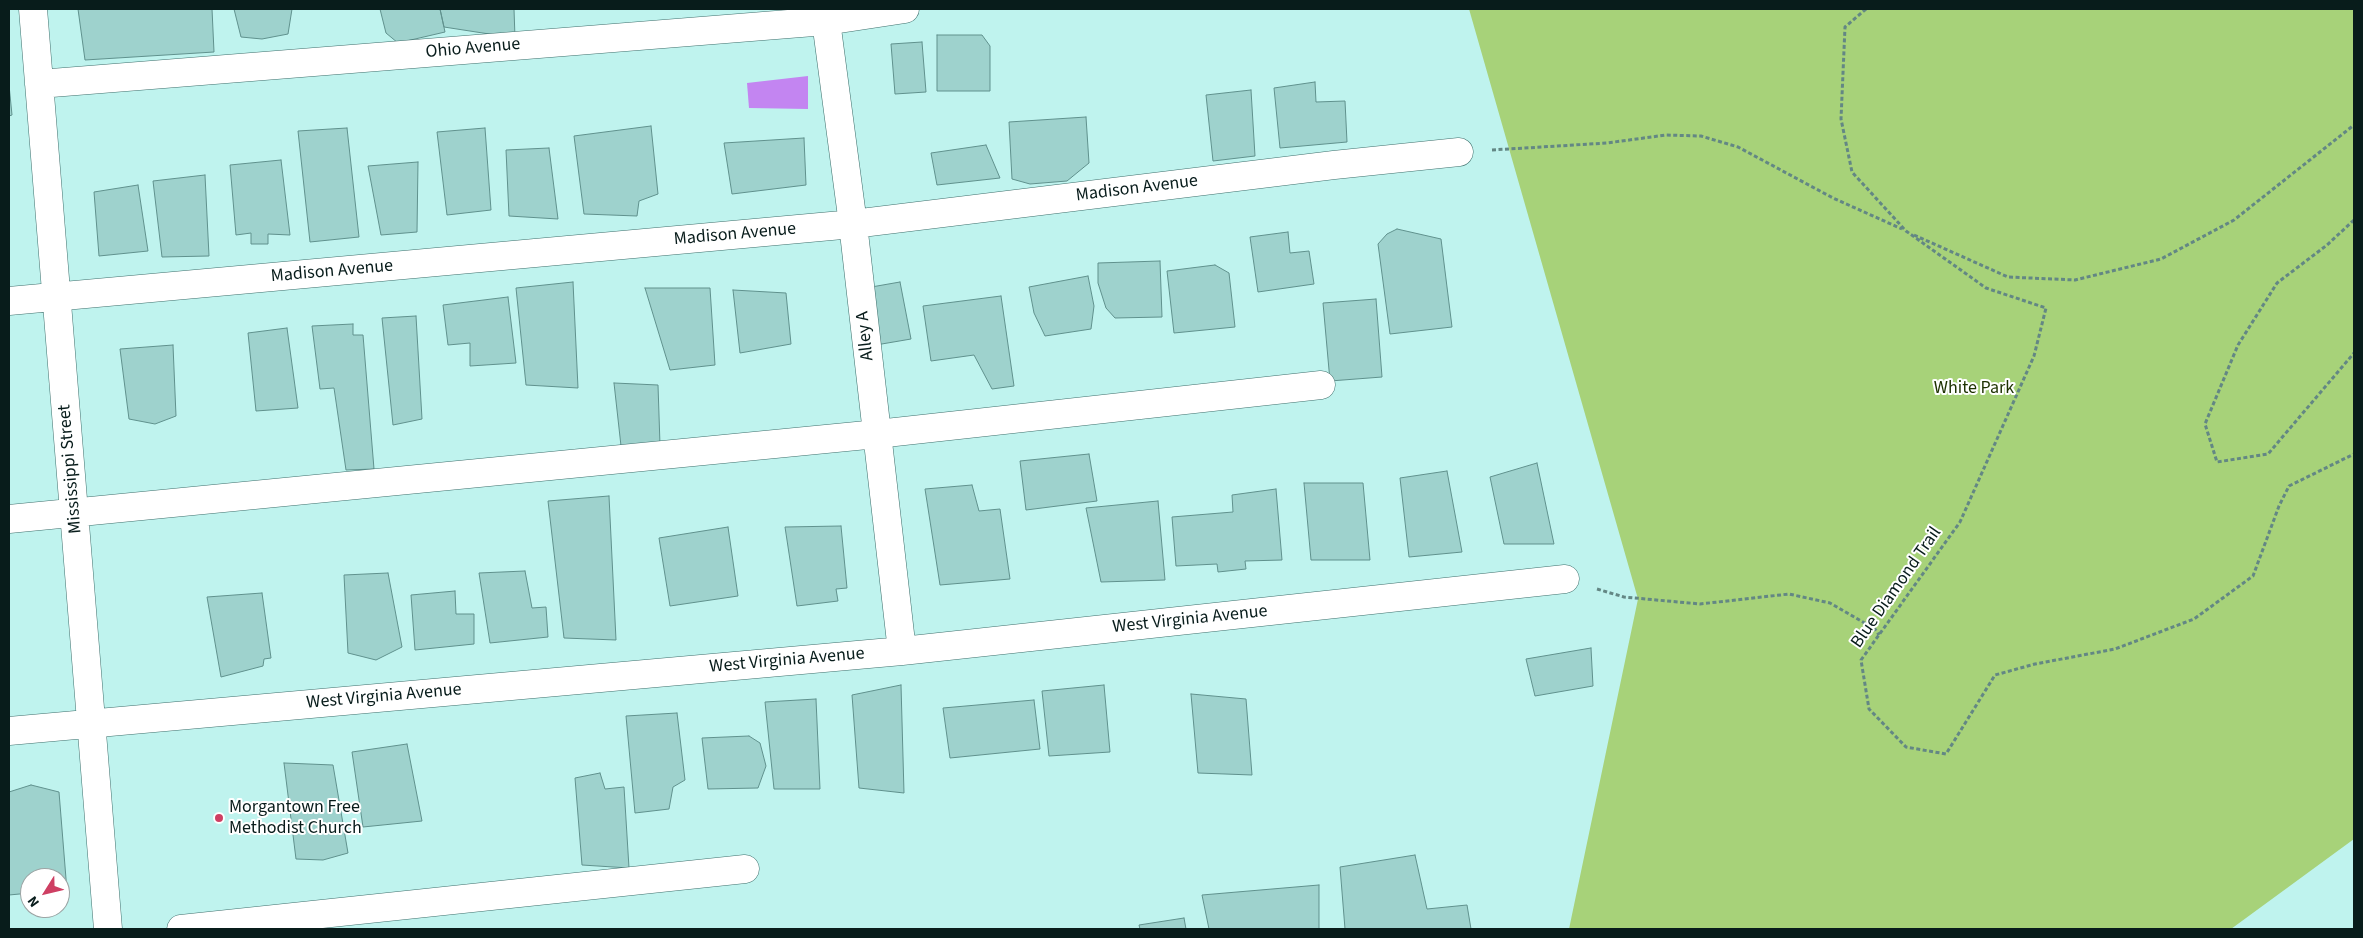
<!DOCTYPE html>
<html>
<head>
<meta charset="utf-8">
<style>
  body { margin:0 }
  #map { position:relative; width:2363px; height:938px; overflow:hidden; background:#bff3ee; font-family:"Source Sans 3",sans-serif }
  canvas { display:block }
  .frame { position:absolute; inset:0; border:10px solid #081c1b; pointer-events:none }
  .north { position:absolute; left:20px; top:868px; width:50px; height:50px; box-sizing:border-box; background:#fff; border:1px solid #9ca4a4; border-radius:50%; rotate:234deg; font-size:14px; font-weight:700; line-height:20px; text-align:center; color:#081c1b }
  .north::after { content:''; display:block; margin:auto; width:18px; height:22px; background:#ce3f63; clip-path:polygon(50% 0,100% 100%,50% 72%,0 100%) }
</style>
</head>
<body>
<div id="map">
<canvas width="2363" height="938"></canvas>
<div class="frame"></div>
<div class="north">N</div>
</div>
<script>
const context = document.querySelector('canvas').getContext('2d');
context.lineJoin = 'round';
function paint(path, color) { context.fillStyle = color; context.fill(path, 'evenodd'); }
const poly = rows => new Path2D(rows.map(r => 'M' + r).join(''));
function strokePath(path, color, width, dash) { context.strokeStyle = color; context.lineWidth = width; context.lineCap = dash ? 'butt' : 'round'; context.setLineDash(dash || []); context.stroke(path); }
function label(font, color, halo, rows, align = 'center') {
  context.font = font + ' "Source Sans 3",sans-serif'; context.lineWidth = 4; context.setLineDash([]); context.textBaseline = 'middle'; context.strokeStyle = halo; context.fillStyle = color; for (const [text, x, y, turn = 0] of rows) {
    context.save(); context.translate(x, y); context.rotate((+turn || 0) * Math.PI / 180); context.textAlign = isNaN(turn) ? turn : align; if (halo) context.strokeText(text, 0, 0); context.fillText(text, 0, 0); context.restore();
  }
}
paint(poly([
  [1469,9,2354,9,2354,839,2231,929,1569,929,1638,599]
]), '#a7d279');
paint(poly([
  [808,76,808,109,749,108,747,83]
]), '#c385f1');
const building = poly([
  [78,9,212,9,214,52,85,60,78,9],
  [234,9,292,9,288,34,262,39,241,37,234,9],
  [380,9,440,9,445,32,398,43,386,33,380,9],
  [440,9,514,9,515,38,444,27,440,9],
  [937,35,982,35,990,46,990,91,937,91,937,35],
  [922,42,926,92,895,94,891,44,922,42],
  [1315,82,1316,102,1345,101,1347,142,1280,148,1274,88,1315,82],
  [9,85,12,115,9,116,9,85],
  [1251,90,1255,156,1213,161,1206,95,1251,90],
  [1086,117,1089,163,1067,181,1030,184,1012,179,1009,122,1086,117],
  [651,126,658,194,639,201,637,216,584,214,574,136,651,126],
  [347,128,359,237,310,242,298,131,347,128],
  [485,128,491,210,447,215,437,132,485,128],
  [804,138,806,185,732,194,724,143,804,138],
  [986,145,1000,178,937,185,931,153,986,145],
  [549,148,558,219,509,216,506,150,549,148],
  [281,160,290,235,268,234,268,244,251,244,251,233,236,235,230,165,281,160],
  [418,162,417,232,381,235,368,166,418,162],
  [205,175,209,256,162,257,153,181,205,175],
  [138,185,148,251,99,256,94,192,138,185],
  [1397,229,1441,239,1452,327,1390,334,1378,244,1387,234,1397,229],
  [1288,232,1290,253,1309,251,1314,284,1258,292,1250,237,1288,232],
  [1160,261,1162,317,1115,318,1106,308,1098,283,1098,263,1160,261],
  [1215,265,1229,273,1235,327,1174,333,1167,271,1215,265],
  [1088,276,1094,306,1091,329,1045,336,1034,313,1029,287,1088,276],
  [573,282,578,388,526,385,516,288,573,282],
  [900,282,911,339,870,346,860,289,900,282],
  [645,288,710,288,715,365,670,370,645,288],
  [733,290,786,293,791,344,740,353,733,290],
  [1001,296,1014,386,992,389,974,355,931,361,923,306,1001,296],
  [508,297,516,363,470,366,470,343,448,345,443,305,508,297],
  [1376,299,1382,377,1330,381,1323,303,1376,299],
  [416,316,422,419,393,425,382,318,416,316],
  [353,324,353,335,363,335,374,469,346,470,334,388,320,389,312,326,353,324],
  [287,328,298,408,256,411,248,333,287,328],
  [173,345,176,416,155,424,129,419,120,349,173,345],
  [614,383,658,385,660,445,621,446,614,383],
  [1089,454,1097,501,1026,510,1020,461,1089,454],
  [1537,463,1554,544,1504,544,1490,477,1537,463],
  [1447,471,1462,552,1409,557,1400,478,1447,471],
  [1304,483,1363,483,1370,560,1311,560,1304,483],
  [972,485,979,511,1000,509,1010,579,940,585,925,489,972,485],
  [1276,489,1282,560,1245,561,1246,569,1218,572,1217,564,1176,566,1172,517,1233,512,1232,495,1276,489],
  [609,496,616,640,564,638,548,501,609,496],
  [1158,501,1165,580,1101,582,1086,508,1158,501],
  [841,526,847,588,836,589,838,601,797,606,785,527,841,526],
  [728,527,738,596,670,606,659,538,728,527],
  [525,571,532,608,546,607,548,637,490,643,479,573,525,571],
  [388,573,402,647,376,660,348,653,344,575,388,573],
  [455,591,456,614,474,614,474,644,415,650,411,595,455,591],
  [262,593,271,658,264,659,263,666,221,677,207,597,262,593],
  [1591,648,1593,686,1535,696,1526,659,1591,648],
  [901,685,904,793,859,788,852,695,901,685],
  [1104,685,1110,752,1049,756,1042,691,1104,685],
  [1191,694,1246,699,1252,775,1198,773,1191,694],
  [816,699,820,789,774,789,765,702,816,699],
  [1034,700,1040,749,950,758,943,708,1034,700],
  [677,713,685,780,673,787,669,809,635,813,626,716,677,713],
  [749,736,760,743,766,766,758,788,708,789,702,738,749,736],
  [407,744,422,821,363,827,352,752,407,744],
  [284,763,333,765,348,853,323,860,296,859,284,763],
  [600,773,605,789,624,787,629,868,582,865,575,778,600,773],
  [31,785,59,792,67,891,60,891,60,878,30,878,30,893,9,895,9,792,31,785],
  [1415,855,1427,909,1467,905,1471,929,1345,929,1340,867,1415,855],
  [1319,885,1319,929,1209,929,1202,895,1319,885],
  [1184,918,1186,929,1140,929,1139,925,1184,918]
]);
paint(building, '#9ed2cd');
strokePath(building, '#60918d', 1);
const minor = poly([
  [33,9,108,929],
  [826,21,853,224,902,651],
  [39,84,826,21,905,9],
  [9,301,853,224,1334,165,1459,152],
  [9,519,877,434,1321,385],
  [9,731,902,651,1565,579],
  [181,929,745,869]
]);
strokePath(minor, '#3f706d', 29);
strokePath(poly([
  [1866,9,1845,27,1841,119,1852,172,1906,231,1986,288,2046,308,2034,356,1960,522,1861,660,1869,709,1906,747,1946,754,1995,675,2035,664,2115,649,2194,619,2253,576,2279,506,2289,486,2354,454],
  [1492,150,1607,143,1666,135,1701,136,1738,147,1833,198,1902,229],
  [2354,220,2327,245,2277,283,2238,345,2205,424,2217,462,2268,454,2354,353],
  [1914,235,2008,277,2075,280,2161,259,2234,220,2354,125],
  [1597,589,1624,597,1700,604,1789,594,1830,603,1875,629,1879,635]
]), '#638784', 3, [4, 2.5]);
strokePath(minor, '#fff', 28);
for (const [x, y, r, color] of [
  [219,818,5,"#ce3f63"]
]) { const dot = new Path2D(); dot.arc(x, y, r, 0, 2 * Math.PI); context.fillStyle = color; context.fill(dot); strokePath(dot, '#fff', 2); }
label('18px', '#081c1b', '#fff', [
  ["Ohio Avenue",473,49,-5],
  ["Madison Avenue",1137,189,-7],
  ["Madison Avenue",735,235,-5],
  ["Madison Avenue",332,272,-5],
  ["Alley A",866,336,-96],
  ["Mississippi Street",71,469,-95],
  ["Blue Diamond Trail",1897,588,-55],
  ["West Virginia Avenue",1190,620,-6],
  ["West Virginia Avenue",787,661,-5],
  ["West Virginia Avenue",384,697,-5]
]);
label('18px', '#1d3100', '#fff', [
  ["White Park",1974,389]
]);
label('18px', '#081c1b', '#fff', [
  ["Morgantown Free",229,808],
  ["Methodist Church",229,829]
], 'left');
</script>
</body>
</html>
